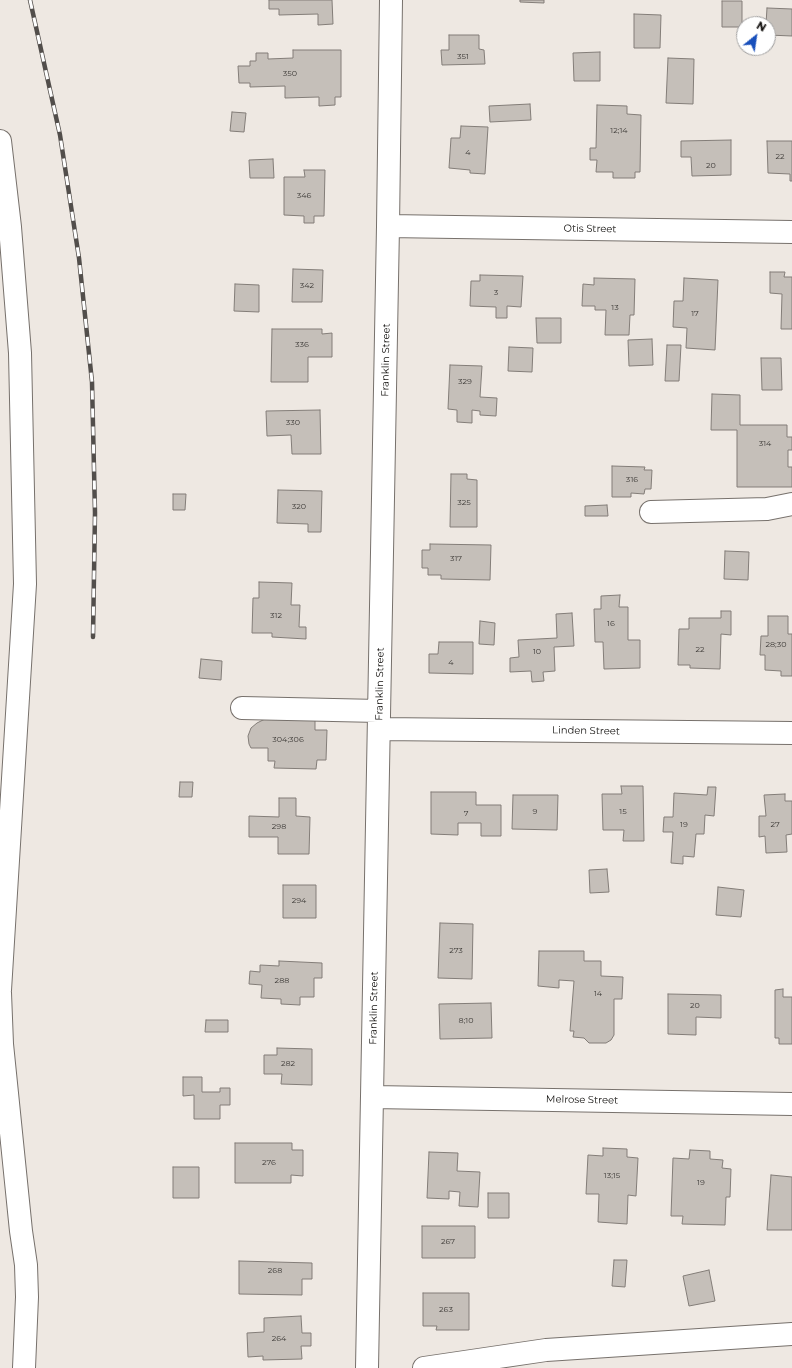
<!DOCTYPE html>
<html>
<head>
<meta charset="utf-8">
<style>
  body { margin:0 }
  #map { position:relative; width:792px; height:1368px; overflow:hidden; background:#eee8e2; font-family:Montserrat,sans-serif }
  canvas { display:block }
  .north { position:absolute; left:736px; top:16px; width:40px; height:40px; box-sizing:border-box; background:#fff; border:1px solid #a09f9f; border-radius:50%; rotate:30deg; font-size:11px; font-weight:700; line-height:16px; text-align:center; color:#12100e }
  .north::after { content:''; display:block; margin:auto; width:14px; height:18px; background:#184fbb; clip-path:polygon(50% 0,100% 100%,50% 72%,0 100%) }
</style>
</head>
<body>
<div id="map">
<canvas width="792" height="1368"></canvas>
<div class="north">N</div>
</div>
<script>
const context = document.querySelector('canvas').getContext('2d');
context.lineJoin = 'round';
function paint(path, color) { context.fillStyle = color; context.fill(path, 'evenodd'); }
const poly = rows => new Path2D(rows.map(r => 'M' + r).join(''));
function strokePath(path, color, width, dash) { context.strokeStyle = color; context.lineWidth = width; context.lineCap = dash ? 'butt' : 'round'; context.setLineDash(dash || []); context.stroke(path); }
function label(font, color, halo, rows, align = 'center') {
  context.font = font + ' Montserrat,sans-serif'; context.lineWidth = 4; context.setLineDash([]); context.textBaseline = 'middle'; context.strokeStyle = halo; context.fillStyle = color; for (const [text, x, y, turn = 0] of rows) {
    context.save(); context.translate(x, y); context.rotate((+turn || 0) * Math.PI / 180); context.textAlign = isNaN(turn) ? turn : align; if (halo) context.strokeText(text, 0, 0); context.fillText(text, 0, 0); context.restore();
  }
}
const building = poly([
  [269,0,332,0,333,24,318,25,318,14,279,15,279,9,269,9,269,0],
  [520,0,544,0,544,3,520,2,520,0],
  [722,1,742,1,742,27,722,27,722,1],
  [767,8,792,9,792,36,768,35,768,24,766,24,767,8],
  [634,14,661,15,660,48,634,48,634,14],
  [449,35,479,35,479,49,484,50,485,64,442,65,441,50,449,50,449,35],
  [293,50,341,50,341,97,335,97,335,105,319,106,319,97,285,98,285,86,250,87,250,83,239,83,238,66,250,66,250,61,256,61,256,53,268,53,268,59,293,58,293,50],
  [600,52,600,81,574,81,573,53,600,52],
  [668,58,694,59,693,104,666,103,668,58],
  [530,104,531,120,490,122,489,106,530,104],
  [597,105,627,106,627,114,641,115,640,172,635,172,635,178,613,178,613,172,596,172,597,160,590,160,590,148,596,148,597,105],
  [232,112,246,113,244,132,230,131,232,112],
  [461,126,488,127,485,174,470,173,470,170,449,168,451,138,460,138,461,126],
  [731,140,731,175,692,176,691,157,681,157,681,141,731,140],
  [767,141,792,141,792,181,790,181,790,174,768,173,767,141],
  [273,159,274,178,250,178,249,160,273,159],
  [304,170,325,170,324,216,314,216,314,223,304,223,304,216,284,215,284,177,305,177,304,170],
  [293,269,323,270,322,302,292,302,293,269],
  [770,272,785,272,784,277,792,277,792,329,781,329,782,294,770,293,770,272],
  [480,275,523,276,521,307,507,306,507,318,496,318,496,307,470,306,471,281,480,281,480,275],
  [594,278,635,279,634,315,630,315,629,335,605,335,606,310,595,310,595,306,582,306,583,284,594,285,594,278],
  [684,278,718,280,715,350,686,348,687,328,673,327,674,301,683,301,684,278],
  [235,284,259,285,259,312,234,311,235,284],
  [536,318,561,318,561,343,537,343,536,318],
  [272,329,322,329,322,334,332,333,332,357,308,357,308,382,271,382,272,329],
  [652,339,653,365,629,366,628,340,652,339],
  [667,345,681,345,679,381,665,381,667,345],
  [509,347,533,348,532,372,508,371,509,347],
  [761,358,781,358,782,390,762,390,761,358],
  [450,365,482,366,480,397,497,398,496,416,480,415,480,411,472,410,472,423,457,422,457,410,448,409,450,365],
  [712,394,740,395,740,425,787,425,787,437,792,437,792,450,788,450,788,467,792,467,792,487,737,487,737,430,711,430,712,394],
  [320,410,321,454,292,454,291,435,267,436,266,411,320,410],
  [612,466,645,467,644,470,652,470,651,489,645,489,644,494,631,493,631,497,612,497,612,466],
  [451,474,467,474,467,479,477,480,477,527,450,527,451,474],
  [278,490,322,491,321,532,308,532,308,524,277,523,278,490],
  [173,494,186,494,185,510,173,510,173,494],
  [607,505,608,516,585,516,585,506,607,505],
  [430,544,491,545,490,580,441,579,441,575,428,575,428,568,422,568,422,550,430,550,430,544],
  [725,551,749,552,748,580,724,579,725,551],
  [259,582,292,583,291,605,300,605,299,627,306,627,306,639,272,637,272,633,252,633,253,598,259,598,259,582],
  [620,595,619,607,628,607,628,640,640,640,640,668,604,669,603,642,595,642,594,609,601,609,601,596,620,595],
  [721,611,731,611,731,635,721,634,720,669,690,668,690,665,678,665,679,629,689,629,689,618,721,618,721,611],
  [572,613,574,646,554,647,555,671,543,672,544,681,532,682,531,671,510,672,510,658,519,657,518,640,557,638,556,614,572,613],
  [768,616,788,616,788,634,792,634,792,676,781,676,781,671,765,670,765,655,760,655,761,636,768,636,768,616],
  [480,621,495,623,494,645,479,644,480,621],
  [439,642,473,642,473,674,429,673,429,654,438,654,439,642],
  [201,659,222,661,221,680,199,678,201,659],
  [267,718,315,719,315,730,327,730,326,760,317,760,316,769,274,768,275,761,268,761,268,748,251,748,249,744,248,736,251,728,257,723,267,718],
  [180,782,193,782,192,797,179,797,180,782],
  [621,786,643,786,644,841,623,841,624,830,603,830,602,794,622,794,621,786],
  [708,787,716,787,714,816,705,815,704,834,696,834,694,857,683,856,683,864,671,863,673,832,663,832,664,817,673,817,674,793,707,795,708,787],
  [431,792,476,792,476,805,501,805,501,836,481,836,481,823,458,823,458,835,431,834,431,792],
  [785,794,785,801,792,801,792,834,786,835,787,852,766,853,765,836,759,837,759,816,766,816,764,795,785,794],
  [513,795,558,795,557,830,512,829,513,795],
  [279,798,296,798,296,816,310,817,309,854,278,854,278,837,249,837,249,816,279,817,279,798],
  [607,869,609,892,590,893,589,870,607,869],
  [283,885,316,885,316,918,283,918,283,885],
  [718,887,744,890,741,917,716,915,718,887],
  [440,923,473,924,472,979,438,978,440,923],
  [539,951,584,951,584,961,601,961,601,976,623,977,622,999,614,999,614,1035,611,1040,606,1043,589,1043,584,1038,573,1037,574,1031,570,1031,574,981,559,980,559,988,538,986,539,951],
  [279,961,322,963,322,978,314,978,314,997,300,997,300,1005,281,1004,281,999,261,998,262,985,249,984,250,971,260,972,260,965,279,966,279,961],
  [783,989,783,997,792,997,792,1044,779,1044,779,1038,775,1038,775,990,783,989],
  [668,994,721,995,721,1018,696,1017,696,1035,668,1034,668,994],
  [491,1003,492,1038,440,1039,439,1004,491,1003],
  [206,1020,228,1020,228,1032,205,1032,206,1020],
  [277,1048,312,1049,312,1085,281,1084,282,1074,264,1074,264,1055,277,1055,277,1048],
  [183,1077,202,1077,202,1092,220,1092,220,1088,230,1088,230,1105,220,1105,220,1119,194,1119,194,1095,183,1096,183,1077],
  [235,1143,292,1143,292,1150,303,1150,303,1176,291,1175,291,1183,235,1183,235,1143],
  [603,1148,627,1149,627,1157,638,1158,636,1196,628,1195,627,1224,598,1222,599,1194,586,1194,588,1155,603,1156,603,1148],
  [690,1150,710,1151,710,1159,723,1160,722,1168,731,1169,730,1197,726,1197,725,1225,682,1224,683,1216,671,1216,673,1158,689,1159,690,1150],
  [429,1152,458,1153,457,1171,480,1172,478,1207,459,1206,460,1192,449,1191,449,1199,427,1198,429,1152],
  [173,1167,199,1167,199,1198,173,1198,173,1167],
  [771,1175,792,1177,792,1230,767,1230,771,1175],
  [488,1193,509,1193,509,1218,488,1218,488,1193],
  [422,1226,475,1226,475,1258,422,1258,422,1226],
  [614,1260,627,1260,625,1287,612,1286,614,1260],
  [239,1261,312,1263,312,1279,302,1279,302,1295,239,1294,239,1261],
  [709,1270,715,1301,689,1306,683,1276,709,1270],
  [423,1293,469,1293,469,1330,436,1330,437,1326,423,1326,423,1293],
  [301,1316,302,1333,311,1333,311,1346,301,1346,302,1359,263,1360,263,1356,248,1357,247,1333,264,1332,264,1318,301,1316]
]);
paint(building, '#c5bfb9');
strokePath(building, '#837d78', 1);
const minor = poly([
  [0,141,10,227,20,353,25,584,0,990],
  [388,226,792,232],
  [651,512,767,509,792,504],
  [242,708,379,711],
  [379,729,792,733],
  [0,993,2,1044,21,1231,26,1265,27,1297,24,1368],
  [373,1097,792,1104],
  [367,1368,388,226,391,0],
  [424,1368,546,1350,792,1334]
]);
strokePath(minor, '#77716c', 24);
strokePath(minor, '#fff', 22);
const rail = poly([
  [30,0,60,135,79,258,92,382,95,513,93,637]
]);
strokePath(rail, '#524e4b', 4.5);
strokePath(rail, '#fff', 3, [9]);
label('8px', '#3f3c39', null, [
  ["351",463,57],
  ["350",290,74],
  ["12;14",619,131],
  ["4",468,153],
  ["22",780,157],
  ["20",711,166],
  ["346",304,196],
  ["342",307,286],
  ["3",496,293],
  ["13",615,308],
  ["17",695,314],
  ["336",302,345],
  ["329",465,382],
  ["330",293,423],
  ["314",765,444],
  ["316",632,480],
  ["325",464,503],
  ["320",299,507],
  ["317",456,559],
  ["312",276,616],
  ["16",611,624],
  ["28;30",776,645],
  ["22",700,650],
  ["10",537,652],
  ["4",451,663],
  ["304;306",288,740],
  ["9",535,812],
  ["15",623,812],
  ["7",466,814],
  ["19",684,825],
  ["27",775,825],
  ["298",279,827],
  ["294",299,901],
  ["273",456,951],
  ["288",282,981],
  ["14",598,994],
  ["20",695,1006],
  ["8;10",466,1021],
  ["282",288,1064],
  ["276",269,1163],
  ["13;15",612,1176],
  ["19",701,1183],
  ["267",448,1242],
  ["268",275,1271],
  ["263",446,1310],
  ["264",279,1339]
]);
label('10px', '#12100e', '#fff', [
  ["Otis Street",590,229,1],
  ["Franklin Street",386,360,-89],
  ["Franklin Street",380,684,-89],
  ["Linden Street",586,731,1],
  ["Franklin Street",374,1008,-89],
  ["Melrose Street",582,1100,1]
]);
</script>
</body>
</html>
